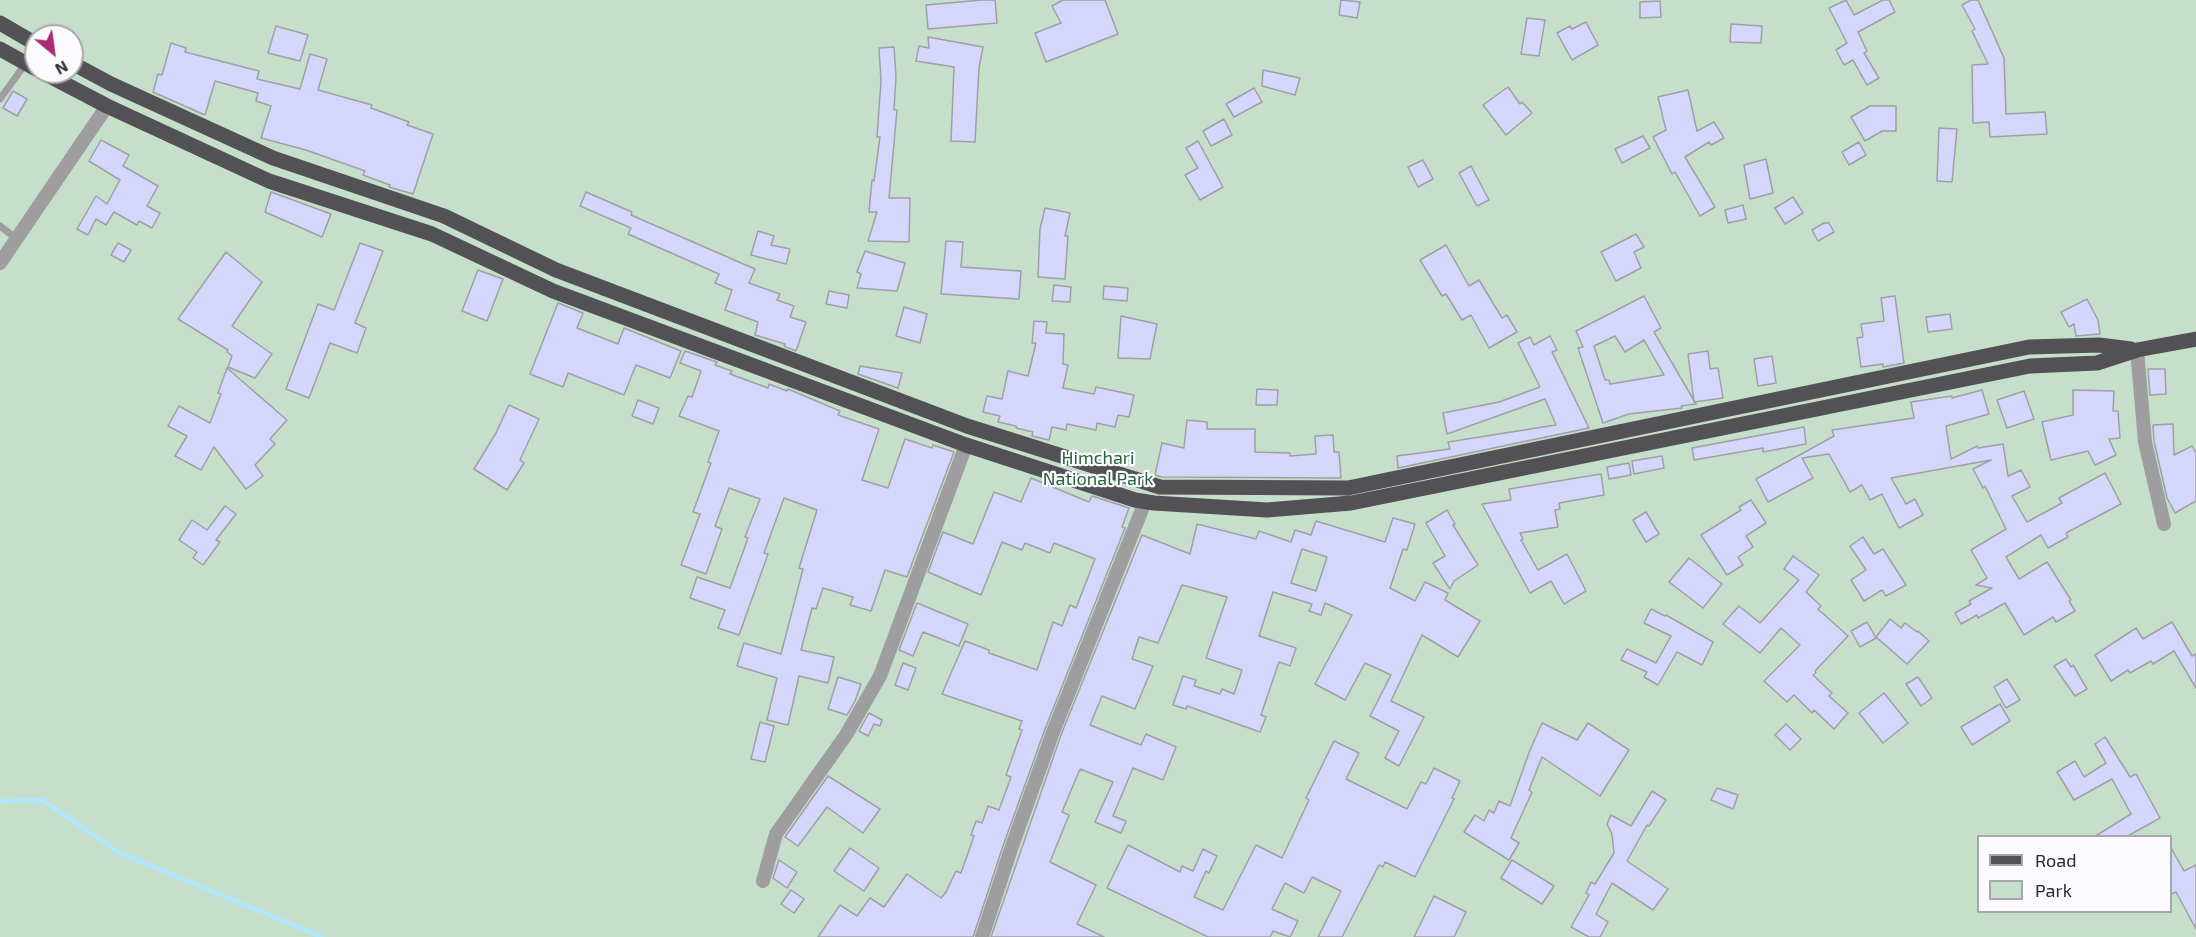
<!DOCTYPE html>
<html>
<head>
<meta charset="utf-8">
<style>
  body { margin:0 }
  #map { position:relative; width:2196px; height:937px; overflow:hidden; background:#fbfbff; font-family:"Exo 2",sans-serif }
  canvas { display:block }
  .legend { position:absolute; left:1977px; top:835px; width:195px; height:78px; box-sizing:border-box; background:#fbfbff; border:2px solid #a7a7ab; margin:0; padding:8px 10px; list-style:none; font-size:18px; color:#2a2a2c }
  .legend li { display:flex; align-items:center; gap:12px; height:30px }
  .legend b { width:30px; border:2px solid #a7a7ab }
  .north { position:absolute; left:24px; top:24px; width:60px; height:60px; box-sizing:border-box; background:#fbfbff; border:2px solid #a7a7ab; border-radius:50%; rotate:151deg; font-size:16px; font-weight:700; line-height:24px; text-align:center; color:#2a2a2c }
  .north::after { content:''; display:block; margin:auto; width:21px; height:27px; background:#ad2a74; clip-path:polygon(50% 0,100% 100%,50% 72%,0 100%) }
</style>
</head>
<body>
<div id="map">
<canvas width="2196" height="937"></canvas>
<ul class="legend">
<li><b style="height:8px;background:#525155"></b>Road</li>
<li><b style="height:16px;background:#c6dfcb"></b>Park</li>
</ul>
<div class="north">N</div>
</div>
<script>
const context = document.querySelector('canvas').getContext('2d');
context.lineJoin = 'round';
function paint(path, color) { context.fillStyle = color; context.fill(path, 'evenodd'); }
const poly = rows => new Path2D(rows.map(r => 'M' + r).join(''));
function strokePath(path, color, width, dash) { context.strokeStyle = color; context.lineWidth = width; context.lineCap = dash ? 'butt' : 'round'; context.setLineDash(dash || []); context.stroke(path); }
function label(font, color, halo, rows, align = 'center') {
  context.font = font + ' "Exo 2",sans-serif'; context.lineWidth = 4.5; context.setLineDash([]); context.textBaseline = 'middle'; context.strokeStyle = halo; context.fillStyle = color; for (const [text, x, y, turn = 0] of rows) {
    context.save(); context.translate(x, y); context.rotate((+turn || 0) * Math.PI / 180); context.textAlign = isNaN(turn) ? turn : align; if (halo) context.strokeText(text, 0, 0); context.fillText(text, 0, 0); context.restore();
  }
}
paint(poly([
  [0,0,2196,0,2196,937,0,937],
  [36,36,72,36,72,72,36,72],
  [1978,836,2170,836,2170,912,1978,912]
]), '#c6dfcb');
strokePath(poly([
  [0,801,42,800,120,853,322,937]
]), '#b0e6fe', 4.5);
const building = poly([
  [982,0,995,0,997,23,928,29,926,5,982,0],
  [1063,0,1105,0,1118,34,1046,62,1035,33,1061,23,1052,6,1063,0],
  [1341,0,1360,2,1357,18,1339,15,1341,0],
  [1846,0,1854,15,1883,0,1889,0,1895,12,1858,32,1867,51,1864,53,1879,78,1867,85,1853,60,1844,65,1836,50,1847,43,1829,8,1846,0],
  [1971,0,1978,0,2004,58,2006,114,2045,112,2047,134,1990,137,1989,122,1973,123,1972,65,1988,64,1972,31,1975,29,1962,5,1971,0],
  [1660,1,1661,17,1640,18,1640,2,1660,1],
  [1527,18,1545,20,1539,56,1521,54,1527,18],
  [1586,22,1598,45,1572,60,1557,33,1570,26,1572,29,1586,22],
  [1731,24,1762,26,1761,43,1730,42,1731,24],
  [276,26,308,35,300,61,268,53,276,26],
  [928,37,983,47,979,68,975,142,951,141,954,67,916,61,919,46,929,48,928,37],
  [171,43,186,48,185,52,259,71,257,79,300,89,310,54,327,59,318,90,372,105,371,108,409,122,407,125,433,134,413,194,389,187,390,185,363,175,365,171,306,150,261,138,271,106,256,101,258,93,215,81,205,115,153,92,158,74,162,75,171,43],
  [894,47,896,77,894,110,897,110,889,198,910,198,909,242,868,241,877,212,869,212,872,180,874,181,880,137,877,137,881,81,879,48,894,47],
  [1263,70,1300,78,1295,95,1262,86,1263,70],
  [1508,87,1520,104,1522,102,1532,113,1506,135,1483,105,1508,87],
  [1254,88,1262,102,1234,117,1226,104,1254,88],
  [1688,90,1697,131,1714,122,1724,138,1711,145,1709,142,1685,157,1715,207,1700,216,1675,172,1672,174,1653,137,1666,130,1658,97,1688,90],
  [13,91,27,99,17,116,3,108,13,91],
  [1870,106,1896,106,1896,131,1882,131,1865,141,1851,117,1870,106],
  [1224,119,1232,135,1211,146,1203,131,1224,119],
  [1939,128,1957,129,1952,182,1937,181,1939,128],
  [1643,136,1650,148,1622,163,1615,149,1643,136],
  [101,140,129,155,123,166,158,186,147,206,160,213,152,228,139,221,137,225,114,212,106,225,96,219,88,235,77,229,96,196,107,204,120,180,89,161,101,140],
  [1198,141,1223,187,1200,200,1185,175,1198,168,1186,148,1198,141],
  [1859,142,1866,155,1849,165,1842,152,1859,142],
  [1766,159,1773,193,1750,199,1744,165,1766,159],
  [1423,160,1433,179,1418,187,1408,167,1423,160],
  [1471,166,1489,200,1477,206,1459,173,1471,166],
  [271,192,331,214,322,237,265,212,271,192],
  [586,192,632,212,631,215,755,269,749,283,780,294,777,300,794,306,790,317,806,322,796,351,784,346,785,344,755,335,758,322,725,310,732,290,715,283,719,274,628,234,631,228,580,206,586,192],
  [1793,197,1803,213,1785,224,1775,208,1793,197],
  [1743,205,1746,219,1728,223,1725,210,1743,205],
  [1045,208,1070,213,1065,236,1068,236,1065,279,1038,277,1040,229,1045,208],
  [1824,223,1829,223,1834,232,1818,241,1812,230,1824,223],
  [758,231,774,236,771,245,790,249,786,264,751,255,758,231],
  [1636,234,1644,247,1634,252,1641,268,1616,281,1601,252,1636,234],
  [946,241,963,242,961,267,1021,271,1019,299,941,294,946,241],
  [118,243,131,250,124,262,111,255,118,243],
  [360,243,383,251,355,323,366,328,357,353,330,343,309,398,286,389,318,304,334,310,360,243],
  [1446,245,1469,286,1479,280,1502,318,1507,315,1517,332,1489,348,1471,315,1462,320,1446,294,1442,296,1420,260,1446,245],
  [865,251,905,263,897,291,857,288,861,274,857,272,865,251],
  [226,252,262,282,232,326,272,354,255,378,228,367,232,356,227,352,228,350,178,319,226,252],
  [478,270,503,279,487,321,462,311,478,270],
  [1054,285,1071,287,1070,302,1052,301,1054,285],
  [1104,286,1128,288,1127,301,1103,299,1104,286],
  [829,291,849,295,847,308,826,304,829,291],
  [1644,296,1661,328,1654,332,1696,404,1681,406,1682,408,1629,414,1603,423,1578,348,1583,347,1576,331,1644,296],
  [1615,336,1625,352,1644,340,1664,375,1610,384,1609,380,1605,380,1594,346,1615,336],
  [1895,296,1904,363,1883,367,1883,364,1861,367,1857,338,1863,337,1861,324,1884,321,1881,298,1895,296],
  [2087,299,2098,320,2100,334,2076,336,2074,324,2069,327,2061,312,2087,299],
  [558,303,583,313,577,328,618,344,624,328,681,351,670,378,636,365,624,395,568,373,563,387,530,374,558,303],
  [904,307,927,314,920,343,896,336,904,307],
  [1950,314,1952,329,1928,332,1926,317,1950,314],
  [1121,316,1157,324,1150,359,1118,358,1121,316],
  [1034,321,1047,322,1046,333,1064,334,1063,364,1068,365,1063,388,1094,394,1096,387,1134,395,1129,417,1118,415,1115,427,1097,423,1096,430,1067,424,1066,430,1052,427,1049,440,1032,436,1033,432,1016,428,1016,426,998,422,1000,416,983,412,987,396,1002,399,1008,371,1028,376,1036,343,1032,343,1034,321],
  [1550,336,1557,350,1552,352,1589,428,1398,468,1397,456,1450,449,1448,442,1556,425,1545,399,1447,434,1443,413,1499,402,1540,387,1518,343,1530,337,1534,345,1550,336],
  [685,351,717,362,715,365,732,371,730,374,768,388,769,384,787,391,788,389,840,411,838,415,879,429,862,480,888,488,905,439,932,448,933,445,954,452,907,577,885,570,871,611,850,605,853,597,823,588,816,609,812,608,801,650,834,657,828,683,799,676,788,725,767,720,777,678,737,666,744,643,781,654,803,569,799,568,817,510,784,498,764,553,768,554,739,635,718,628,725,610,690,598,697,577,730,588,748,538,745,537,760,499,729,488,715,526,722,529,706,574,681,565,700,514,693,512,711,463,708,462,719,431,679,416,688,396,692,397,701,371,680,363,685,351],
  [1708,351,1710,369,1718,368,1723,398,1694,402,1688,354,1708,351],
  [1772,356,1776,383,1758,386,1754,359,1772,356],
  [860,366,902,373,898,388,858,374,860,366],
  [227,368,287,420,270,439,275,444,255,465,263,476,246,489,214,447,201,470,175,456,187,436,168,426,179,406,210,423,221,394,218,393,227,368],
  [2148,369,2165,369,2166,394,2150,395,2148,369],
  [1257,389,1278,390,1277,405,1256,405,1257,389],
  [1982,390,1989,414,1946,426,1951,459,1977,446,1978,448,2003,444,2008,476,2021,470,2030,487,2012,496,2027,522,2062,503,2059,498,2105,473,2121,504,2066,533,2068,537,2048,548,2041,535,2006,557,2019,579,2047,562,2071,600,2069,601,2075,611,2056,622,2053,617,2024,635,2005,603,1978,618,1977,615,1961,624,1955,613,1971,604,1969,601,1992,588,1976,585,1987,578,1971,550,2006,529,1985,486,1983,488,1973,469,1991,460,1891,478,1906,504,1915,499,1923,515,1899,528,1882,494,1870,500,1862,485,1850,492,1829,454,1802,458,1813,478,1768,502,1756,479,1834,436,1832,430,1914,418,1911,402,1952,396,1952,398,1982,390],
  [2073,390,2114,391,2113,411,2118,411,2120,438,2109,439,2116,455,2095,465,2088,451,2051,460,2042,422,2073,415,2073,390],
  [2024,391,2034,419,2007,428,1997,400,2024,391],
  [638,400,659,408,653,424,632,416,638,400],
  [509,405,539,419,520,460,524,463,507,490,474,469,496,433,509,405],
  [1187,420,1207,422,1207,429,1255,429,1255,452,1290,453,1290,456,1316,454,1315,436,1333,435,1334,452,1339,452,1341,478,1162,477,1155,475,1162,443,1184,448,1187,420],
  [2173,424,2174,455,2192,446,2196,453,2196,501,2175,513,2167,498,2154,441,2153,425,2173,424],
  [1804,427,1806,444,1763,452,1763,448,1694,460,1692,448,1804,427],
  [1662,456,1664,468,1634,474,1632,461,1662,456],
  [1629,463,1631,475,1609,479,1607,467,1629,463],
  [1601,474,1604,495,1559,503,1560,509,1555,510,1558,527,1520,533,1523,539,1521,540,1538,570,1567,554,1586,591,1564,604,1551,581,1530,593,1482,504,1511,500,1509,489,1601,474],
  [1031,478,1089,502,1092,496,1129,508,1122,527,1125,528,1045,729,1003,846,973,937,818,937,840,905,857,916,870,898,884,907,907,874,941,898,946,892,956,871,961,873,974,836,971,835,976,821,982,823,988,806,999,810,1011,777,1006,775,1022,730,1019,729,1022,721,942,694,965,641,989,650,989,653,1037,670,1053,622,1062,626,1070,605,1076,608,1095,559,1054,543,1050,553,1025,543,1022,550,1002,542,981,595,928,572,943,532,973,544,994,492,1021,502,1031,478],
  [1751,500,1766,523,1746,536,1753,547,1738,557,1743,565,1727,575,1701,535,1741,510,1739,507,1751,500],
  [225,506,236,514,216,540,220,542,203,565,193,558,197,552,179,540,192,520,207,530,225,506],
  [1447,510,1455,524,1453,525,1478,565,1454,581,1450,589,1433,563,1445,556,1426,523,1447,510],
  [1646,512,1659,534,1646,542,1633,520,1646,512],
  [1393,518,1415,524,1407,550,1403,549,1390,588,1415,601,1425,582,1448,593,1445,600,1480,621,1458,657,1422,635,1391,701,1424,717,1399,766,1385,758,1399,731,1370,716,1391,675,1365,663,1345,700,1315,684,1352,615,1325,603,1321,615,1309,611,1312,604,1273,592,1259,636,1296,648,1290,666,1279,662,1261,715,1266,717,1260,732,1187,706,1186,709,1173,705,1183,676,1196,680,1194,686,1220,694,1222,689,1234,694,1242,670,1206,658,1227,597,1182,585,1158,643,1139,637,1132,659,1153,666,1135,709,1102,696,1090,725,1141,745,1146,734,1176,747,1163,780,1133,768,1113,816,1126,821,1121,833,1095,822,1113,782,1080,769,1062,812,1069,815,1050,862,1096,885,1077,924,1104,937,991,937,1061,735,1142,535,1190,554,1197,524,1256,539,1259,531,1291,542,1295,530,1311,535,1316,521,1385,542,1393,518],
  [1302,549,1327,557,1316,591,1291,583,1302,549],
  [1863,537,1874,554,1883,549,1906,585,1886,596,1882,590,1864,601,1851,580,1866,570,1850,546,1863,537],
  [1793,556,1819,575,1806,592,1821,606,1818,609,1848,636,1815,671,1816,673,1813,675,1832,693,1829,696,1848,713,1834,729,1814,710,1812,713,1794,695,1787,702,1764,681,1800,645,1781,628,1760,653,1723,624,1739,606,1760,623,1799,580,1784,569,1793,556],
  [1689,558,1722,584,1703,608,1669,582,1689,558],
  [917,603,968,624,959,646,923,632,913,656,899,650,917,603],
  [1651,609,1665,616,1666,615,1713,642,1702,665,1677,652,1658,685,1644,677,1647,672,1621,660,1627,649,1656,663,1671,636,1644,623,1651,609],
  [1890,619,1901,628,1905,623,1917,632,1918,631,1929,641,1907,664,1876,637,1890,619],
  [1867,622,1876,638,1860,647,1851,631,1867,622],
  [2172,622,2192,656,2196,654,2196,688,2174,651,2153,664,2151,661,2130,673,2128,670,2111,681,2095,655,2136,628,2143,639,2172,622],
  [2066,659,2071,667,2073,665,2087,689,2075,696,2054,666,2066,659],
  [903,663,916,668,908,690,895,685,903,663],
  [838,677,861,684,855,701,847,715,828,709,838,677],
  [1918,677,1932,698,1921,706,1906,684,1918,677],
  [2007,679,2020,700,2006,708,1994,687,2007,679],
  [1884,693,1908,723,1883,743,1859,713,1884,693],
  [2000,704,2010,721,1972,745,1961,727,2000,704],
  [869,713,882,720,880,726,874,724,868,736,859,731,869,713],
  [760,722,774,726,765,762,751,759,760,722],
  [1542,723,1577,740,1588,723,1629,750,1600,796,1542,757,1529,790,1532,792,1511,838,1519,843,1509,860,1464,832,1475,815,1484,821,1489,810,1494,813,1499,801,1510,806,1530,750,1542,723],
  [1786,724,1801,739,1790,750,1775,735,1786,724],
  [2105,737,2130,777,2136,774,2160,818,2126,837,2094,837,2131,814,2112,779,2074,800,2057,772,2075,761,2084,777,2106,763,2095,744,2105,737],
  [1334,741,1359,753,1346,779,1407,809,1421,782,1426,784,1434,768,1460,781,1452,798,1454,799,1415,877,1385,862,1383,867,1379,865,1342,937,1318,937,1341,891,1312,877,1304,893,1285,883,1272,909,1298,921,1290,937,1273,931,1270,937,1208,937,1107,888,1128,845,1180,872,1182,866,1193,871,1203,849,1217,856,1209,873,1206,871,1194,897,1223,910,1256,845,1282,858,1309,800,1306,798,1334,741],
  [828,776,880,809,863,833,827,807,798,846,785,837,828,776],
  [1717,788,1738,795,1733,809,1711,800,1717,788],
  [1652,791,1666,800,1649,826,1647,825,1627,861,1668,889,1653,910,1612,883,1596,914,1608,922,1600,937,1589,937,1571,927,1589,895,1586,893,1591,882,1595,884,1614,853,1612,834,1607,824,1611,815,1631,826,1652,791],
  [2170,846,2184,871,2196,865,2196,929,2176,892,2170,895,2170,846],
  [850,848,879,868,864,891,834,871,850,848],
  [779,860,797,872,787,888,773,878,779,860],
  [1512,860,1554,886,1542,904,1501,878,1512,860],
  [791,890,804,899,794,913,781,904,791,890],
  [1434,896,1466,912,1454,937,1414,937,1434,896]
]);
paint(building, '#d5d6fb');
strokePath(building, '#9f9fa5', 1.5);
strokePath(poly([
  [0,99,26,63],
  [0,226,17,239]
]), '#9e9d9f', 7);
strokePath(poly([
  [0,263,107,106],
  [2137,350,2145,442,2164,524],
  [763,881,776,834,846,735,880,676,966,445],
  [982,937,1011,849,1053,732,1145,502]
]), '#9e9d9f', 14);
strokePath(poly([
  [0,23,36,44],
  [0,49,36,69],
  [72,63,111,84,273,158,444,216,556,270,967,426,1160,487,1348,488,2029,347,2099,345,2131,349],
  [42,72,107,106,269,181,432,234,553,291,966,445,1135,500,1154,503,1267,510,1351,503,2030,366,2097,363,2137,350,2196,339]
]), '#525155', 15);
label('18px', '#26653b', '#fbfbff', [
  ["Himchari",1098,458],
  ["National Park",1098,479]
]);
</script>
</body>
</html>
